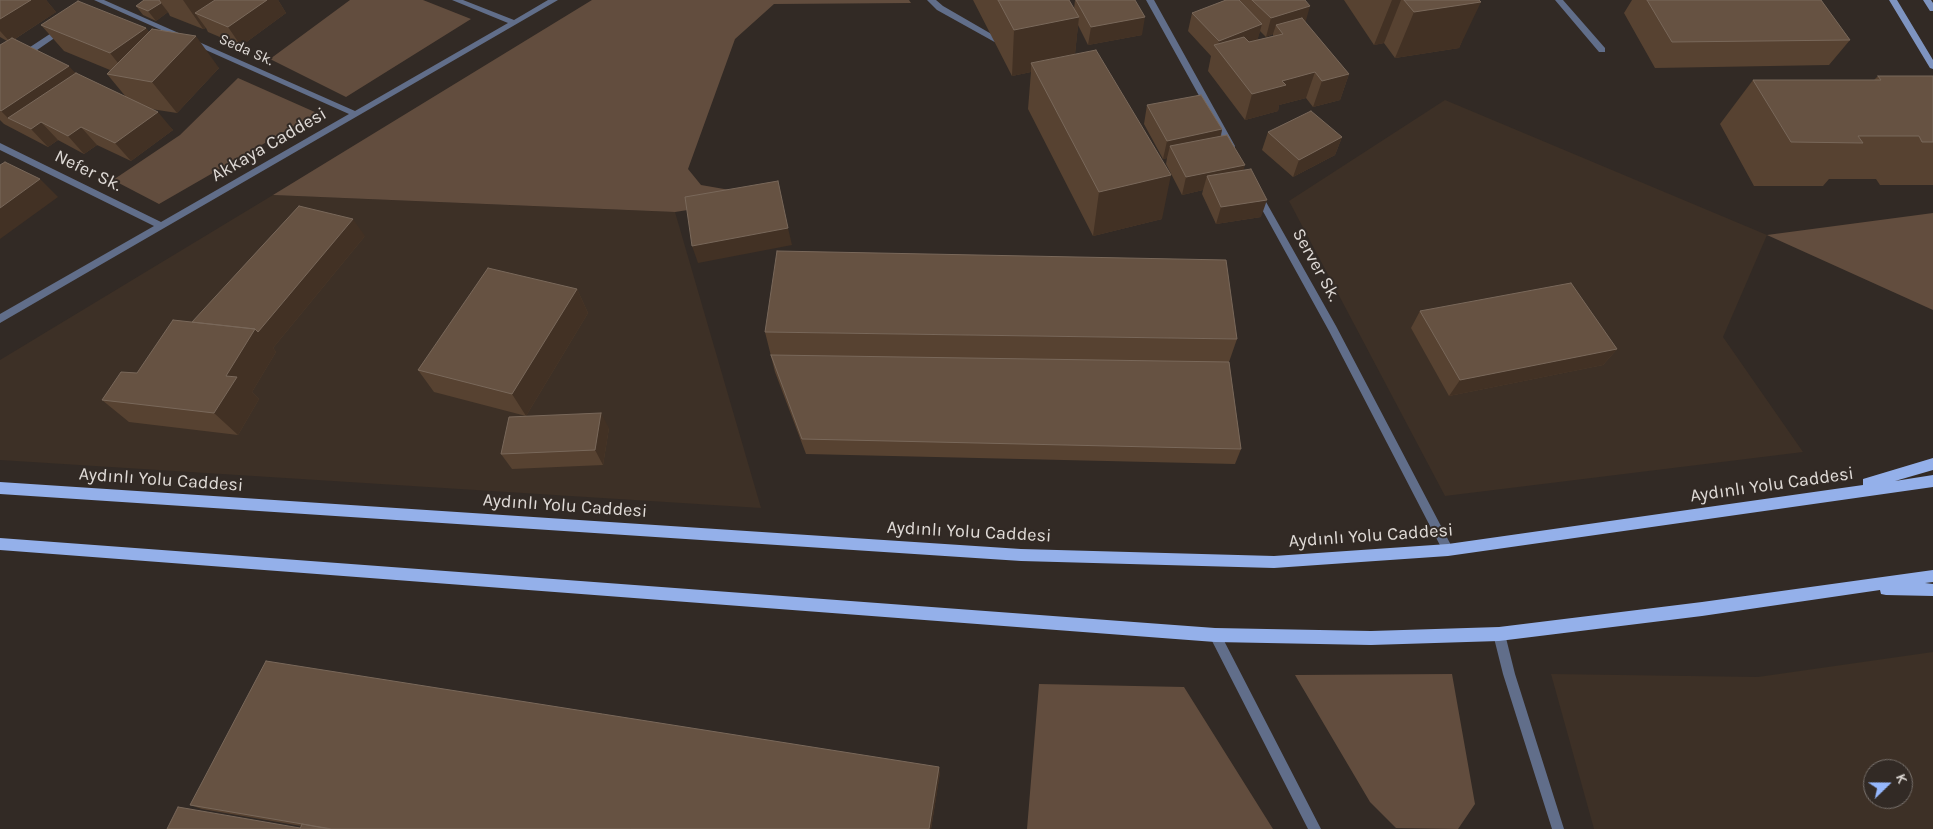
<!DOCTYPE html>
<html>
<head>
<meta charset="utf-8">
<style>
  body { margin:0 }
  #map { position:relative; width:1933px; height:829px; overflow:hidden; background:#322a25; font-family:Karla,sans-serif }
  canvas { display:block }
  .north { position:absolute; left:1863px; top:759px; width:50px; height:50px; box-sizing:border-box; background:#322a25; border:1px solid #78716c; border-radius:50%; rotate:68deg; font-size:14px; font-weight:700; line-height:20px; text-align:center; color:#e0dbd7 }
  .north::after { content:''; display:block; margin:auto; width:18px; height:22px; background:#95b7fd; clip-path:polygon(50% 0,100% 100%,50% 72%,0 100%) }
</style>
</head>
<body>
<div id="map">
<canvas width="1933" height="829"></canvas>
<div class="north">K</div>
</div>
<script>
const context = document.querySelector('canvas').getContext('2d');
context.lineJoin = 'round';
function paint(path, color) { context.fillStyle = color; context.fill(path, 'evenodd'); }
const poly = rows => new Path2D(rows.map(r => 'M' + r).join(''));
function strokePath(path, color, width, dash) { context.strokeStyle = color; context.lineWidth = width; context.lineCap = dash ? 'butt' : 'round'; context.setLineDash(dash || []); context.stroke(path); }
function label(font, color, halo, rows, align = 'center') {
  context.font = font + ' Karla,sans-serif'; context.lineWidth = 4; context.setLineDash([]); context.textBaseline = 'middle'; context.strokeStyle = halo; context.fillStyle = color; for (const [text, x, y, turn = 0] of rows) {
    context.save(); context.translate(x, y); context.rotate((+turn || 0) * Math.PI / 180); context.textAlign = isNaN(turn) ? turn : align; if (halo) context.strokeText(text, 0, 0); context.fillText(text, 0, 0); context.restore();
  }
}
paint(poly([
  [1445,100,1767,235,1723,337,1803,452,1445,496,1289,201],
  [273,195,675,212,761,508,0,460,0,360],
  [1933,652,1933,829,1594,829,1551,674,1758,677],
  [1873,769,1903,769,1903,799,1873,799]
]), '#3d3026');
paint(poly([
  [350,0,423,0,471,19,346,97,270,59],
  [592,0,909,0,911,3,774,4,735,39,688,169,701,185,770,197,675,212,273,195],
  [238,78,317,113,159,204,113,180,180,135],
  [1933,213,1933,310,1767,235],
  [1452,674,1475,804,1458,829,1396,828,1370,802,1295,675],
  [1039,684,1184,687,1273,829,1027,829]
]), '#624d3e');
paint(poly([
  [927,0,936,0,943,6,1007,43,1006,45,1000,45,937,10,927,0],
  [1499,629,1503,630,1505,634,1515,674,1564,829,1552,829,1503,674,1493,634,1495,630,1499,629],
  [1215,630,1219,631,1321,829,1308,829,1211,639,1209,635,1211,631,1215,630]
]), '#616e8a');
paint(poly([
  [94,0,104,0,355,111,508,23,452,0,463,0,514,20,548,0,558,0,0,323,0,314,154,226,0,150,0,143,161,222,349,114,94,0],
  [1146,0,1154,0,1235,146,1234,148,1228,148,1146,0],
  [1555,0,1563,0,1605,48,1605,52,1599,52,1555,0],
  [59,28,65,28,66,30,27,57,21,57,21,53,59,28],
  [1258,192,1261,193,1336,326,1452,547,1453,550,1452,553,1448,555,1444,553,1329,331,1254,195,1258,192]
]), '#616e8a');
paint(poly([
  [1889,0,1897,0,1933,60,1933,69,1930,68,1889,0],
  [1923,0,1931,0,1933,3,1933,11,1930,11,1923,0]
]), '#7e94c0');
paint(poly([
  [1933,458,1933,470,1895,481,1933,475,1933,487,1448,556,1274,568,1021,561,0,494,0,482,1021,549,1274,556,1448,544,1863,485,1863,479,1933,458],
  [0,538,1215,628,1371,631,1499,627,1702,602,1933,570,1933,582,1925,583,1933,584,1933,596,1886,595,1881,594,1880,590,1702,616,1499,641,1371,645,1215,642,0,550,0,538]
]), '#94b0ea');
paint(poly([
  [0,0,46,0,56,12,15,39,76,73,126,97,107,74,110,70,64,51,41,25,146,28,149,32,219,68,177,113,151,109,173,130,131,161,97,145,84,154,58,140,48,147,4,124,0,120,0,45,7,41,0,37],
  [144,0,278,0,286,13,241,46,208,32,206,28,203,29,170,16,168,12,156,21,143,15,136,6],
  [973,0,1069,0,1074,9,1075,0,1135,0,1142,35,1088,45,1078,25,1075,54,1162,219,1093,236,1028,109,1031,72,1012,76],
  [1226,0,1305,0,1305,22,1349,74,1340,100,1313,107,1306,98,1279,105,1278,111,1245,120,1208,71,1211,56,1188,31,1192,13],
  [1260,31,1266,37,1273,34,1273,36,1257,40],
  [1344,0,1479,0,1459,48,1395,58,1384,43,1374,45],
  [1632,0,1821,0,1850,40,1829,65,1655,68,1624,13],
  [1878,76,1933,76,1933,185,1880,185,1876,179,1829,179,1823,186,1754,186,1720,124,1753,80,1874,80],
  [1147,105,1222,129,1221,136,1243,170,1261,217,1216,224,1202,194,1203,190,1182,195,1166,164,1167,158,1163,159,1144,124],
  [1268,132,1342,137,1335,155,1293,177,1262,150],
  [365,236,273,348,276,352,252,392,259,399,238,435,129,422,102,400,137,373,192,322],
  [577,289,588,313,526,416,434,392,418,370],
  [1420,311,1617,349,1603,365,1449,396,1411,328],
  [765,332,1237,339,1229,362,1241,449,1235,464,806,454,775,372],
  [609,428,603,465,512,469,501,454],
  [940,772,931,829,167,829,300,828,301,826,202,809,190,805]
]), '#574231');
paint(poly([
  [31,0,46,0,56,12,10,42,0,31,0,19],
  [183,0,245,0,195,13,206,28,203,29],
  [267,0,278,0,286,13,241,46,228,27],
  [1392,0,1401,0,1384,43,1374,45],
  [1481,2,1459,48,1395,58,1414,12],
  [161,3,168,12,156,21,148,11],
  [1310,6,1305,24,1276,25,1273,34,1266,37,1271,18],
  [1079,17,1074,63,1031,63,1031,72,1012,76,1014,30],
  [1145,17,1142,35,1088,45,1091,27],
  [1262,24,1257,42,1217,48,1219,41],
  [146,28,166,54,130,78,110,53],
  [196,36,219,68,177,113,152,82],
  [69,66,91,91,41,122,58,140,48,147,31,129,8,118,1,111],
  [1315,72,1306,98,1279,105,1278,111,1245,120,1252,94,1282,81],
  [1349,74,1340,100,1313,107,1322,81],
  [158,112,173,130,131,161,115,143],
  [81,127,97,145,84,154,68,136],
  [1222,129,1218,147,1170,146,1167,158,1163,159,1167,141],
  [1342,137,1335,155,1293,177,1299,160],
  [1245,165,1239,183,1207,176,1203,190,1182,195,1186,177],
  [1171,175,1162,219,1093,236,1099,192],
  [40,179,58,197,0,239,0,208],
  [1267,200,1261,217,1216,224,1221,207],
  [353,219,365,236,273,348,276,352,252,392,259,399,238,435,214,413,226,376,255,329],
  [788,228,792,245,698,263,692,246],
  [577,289,588,313,526,416,512,394],
  [1617,349,1603,365,1449,396,1460,380],
  [601,413,609,428,603,465,595,450],
  [939,767,940,772,931,829,929,829]
]), '#423124');
const building = poly([
  [0,0,31,0,0,19,0,0],
  [144,0,159,0,161,3,148,11,136,6,144,0],
  [215,0,267,0,228,27,195,13,215,0],
  [998,0,1069,0,1079,17,1014,30,998,0],
  [1076,0,1135,0,1145,17,1091,27,1076,0],
  [1226,0,1239,0,1262,24,1219,41,1192,13,1226,0],
  [1252,0,1305,0,1310,6,1271,18,1252,0],
  [1404,0,1479,0,1481,2,1414,12,1404,0],
  [1647,0,1821,0,1850,40,1672,42,1647,0],
  [78,1,146,28,110,53,41,25,78,1],
  [1302,18,1349,74,1322,81,1315,72,1282,81,1286,85,1252,94,1214,45,1244,37,1249,42,1283,34,1276,25,1302,18],
  [152,29,196,36,152,82,107,74,152,29],
  [12,38,69,66,1,111,0,110,0,45,12,38],
  [1096,50,1171,175,1099,192,1031,63,1096,50],
  [76,73,158,112,115,143,81,127,68,136,41,122,31,129,8,118,76,73],
  [1878,76,1933,76,1933,142,1922,142,1919,136,1858,136,1863,143,1791,142,1753,80,1881,80,1878,76],
  [1201,95,1222,129,1167,141,1147,105,1201,95],
  [1311,111,1342,137,1299,160,1268,132,1311,111],
  [1227,135,1245,165,1186,177,1170,146,1227,135],
  [5,162,40,179,0,208,0,165,5,162],
  [1251,169,1267,200,1221,207,1207,176,1251,169],
  [778,181,788,228,692,246,685,197,778,181],
  [299,206,353,219,258,332,255,329,192,322,299,206],
  [777,251,1226,260,1237,339,765,332,777,251],
  [488,268,577,289,512,394,418,370,488,268],
  [1571,283,1617,349,1460,380,1420,311,1571,283],
  [173,320,255,329,226,376,237,377,214,413,102,400,121,372,137,373,173,320],
  [771,355,1229,362,1241,449,802,439,771,355],
  [601,413,595,450,501,454,509,417,601,413],
  [266,661,939,767,929,829,332,829,190,805,266,661],
  [178,807,300,828,300,829,167,829,178,807],
  [302,824,329,829,300,829,302,824]
]);
paint(building, '#665242');
strokePath(building, '#79685a', 1);
label('15px', '#e0dbd7', '#322a25', [
  ["Seda Sk.",246,50,24]
]);
label('18px', '#e0dbd7', '#322a25', [
  ["Akkaya Caddesi",269,145,-30],
  ["Nefer Sk.",88,171,26],
  ["Server Sk.",1316,265,61],
  ["Aydınlı Yolu Caddesi",161,480,4],
  ["Aydınlı Yolu Caddesi",1772,485,-8],
  ["Aydınlı Yolu Caddesi",565,506,4],
  ["Aydınlı Yolu Caddesi",969,532,3],
  ["Aydınlı Yolu Caddesi",1371,536,-4]
]);
</script>
</body>
</html>
